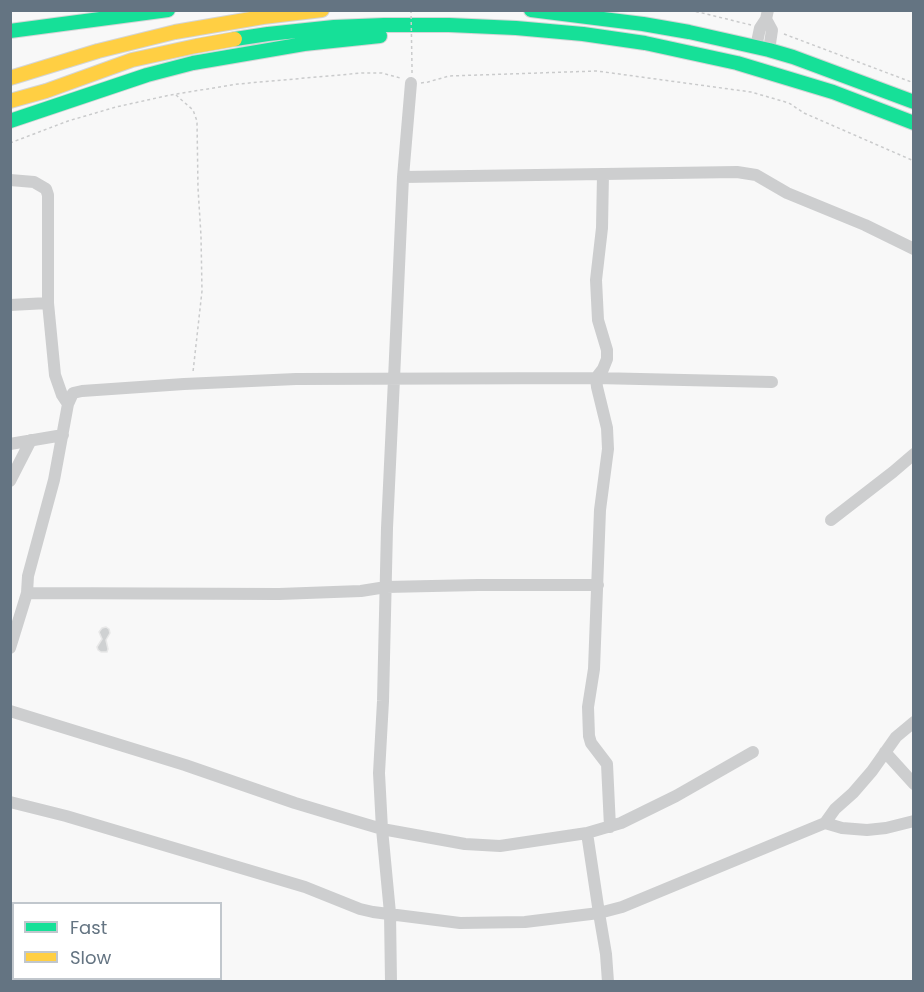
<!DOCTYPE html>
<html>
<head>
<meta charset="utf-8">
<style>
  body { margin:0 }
  #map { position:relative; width:924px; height:992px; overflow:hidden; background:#f8f8f8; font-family:Poppins,sans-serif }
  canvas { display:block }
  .frame { position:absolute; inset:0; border:12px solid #647482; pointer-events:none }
  .legend { position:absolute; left:12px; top:902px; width:210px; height:78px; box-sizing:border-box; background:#fff; border:2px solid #c1c7cd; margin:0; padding:8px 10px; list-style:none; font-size:18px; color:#647482 }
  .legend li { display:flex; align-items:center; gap:12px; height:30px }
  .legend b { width:30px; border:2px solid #c1c7cd }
</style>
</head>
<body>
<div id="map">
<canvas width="924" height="992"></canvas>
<div class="frame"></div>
<ul class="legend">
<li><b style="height:8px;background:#16e098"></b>Fast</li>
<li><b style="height:8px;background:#ffcf43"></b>Slow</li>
</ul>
</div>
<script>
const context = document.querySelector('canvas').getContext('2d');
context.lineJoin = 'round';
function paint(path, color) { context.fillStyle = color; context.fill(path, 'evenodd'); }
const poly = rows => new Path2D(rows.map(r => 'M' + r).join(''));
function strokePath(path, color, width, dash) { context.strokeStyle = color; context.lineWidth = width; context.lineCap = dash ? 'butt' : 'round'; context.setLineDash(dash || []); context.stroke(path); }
const building = poly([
  [106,627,109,629,110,633,106,640,108,649,107,652,101,652,98,650,97,647,102,639,99,632,102,628,106,627]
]);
paint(building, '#cfd1d2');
strokePath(building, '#e8e8e8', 1.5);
const fast = poly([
  [531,10,643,24,689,32,769,50,793,57,914,102],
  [10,31,168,10],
  [235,39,268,34,334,27,384,25,449,25,516,28,583,34,645,43,737,63,833,92,914,123],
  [10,121,147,75,193,63,304,44,380,36]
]);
const slow = poly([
  [10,78,98,51,175,32,263,17,322,10],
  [10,101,46,91,132,60,196,46,235,39]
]);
strokePath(fast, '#d4d5d6', 16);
strokePath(slow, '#d4d5d6', 16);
strokePath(poly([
  [690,10,751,25],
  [784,34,914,83],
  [412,73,412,67],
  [421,83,428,82,449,76,597,71,751,92,789,103,804,113,914,161],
  [176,95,193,110,197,121,198,188,201,236,202,291,193,372],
  [10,143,68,121,116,107,170,95,238,84,362,73,382,73,400,78]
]), '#cacbcc', 1.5, [3, 3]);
strokePath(poly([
  [766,19,772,30,769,50],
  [756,47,760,28,766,19,768,10],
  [603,174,602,228,596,280,598,320,607,350,607,359,603,369,596,378,597,387,607,428,608,449,600,510,594,669,588,707,589,736,591,743,607,764,610,827],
  [403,177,737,172,756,175,787,193,865,225,914,249],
  [10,180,34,182,46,189,48,195,48,303,55,375,62,395,68,404],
  [10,305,48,303],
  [10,444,63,435],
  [10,481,31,440],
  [831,520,893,472,914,454],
  [27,593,279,594,361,591,386,587,478,585,598,585],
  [10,648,27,593,28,576,54,480,68,404,73,393,82,391,184,384,296,379,596,378,772,382],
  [10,711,185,765,295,803,355,821,382,829,465,844,500,846,587,833,621,823,676,796,753,752],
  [885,752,914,784],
  [10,802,66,816,305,887,360,909,373,912,460,923,525,922,599,913,622,907,825,823,835,809,853,793,872,771,896,737,914,722],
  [825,823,842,828,867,830,886,828,914,821],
  [587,833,599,913,606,954,608,982],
  [10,955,14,955],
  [100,978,110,982],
  [391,982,390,913,382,829,379,773,383,701,387,528,394,379,403,177,411,83]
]), '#cdcecf', 12);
strokePath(fast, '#16e098', 14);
strokePath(slow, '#ffcf43', 14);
strokePath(poly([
  [411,10,412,67]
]), '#cacbcc', 1.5, [3, 3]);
</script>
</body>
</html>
